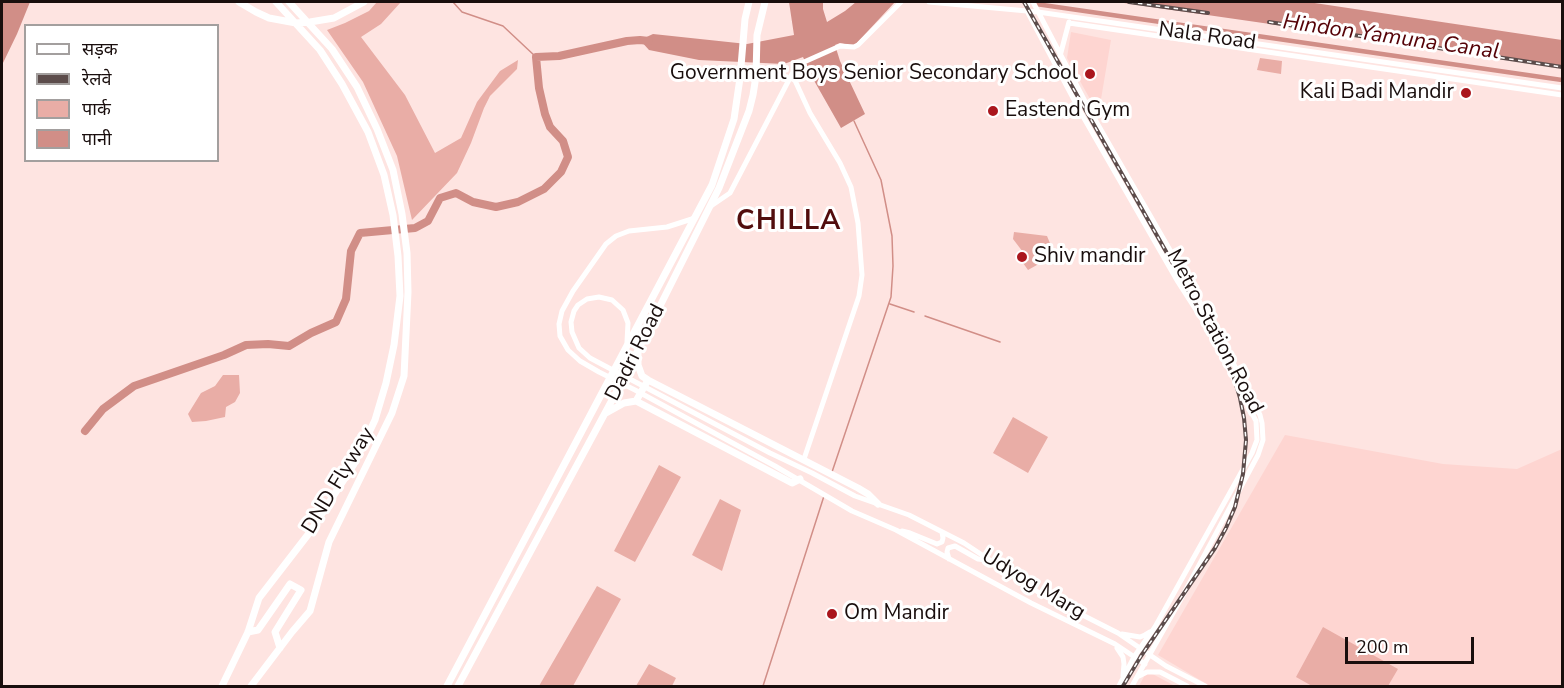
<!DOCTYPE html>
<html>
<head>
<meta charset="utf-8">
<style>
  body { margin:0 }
  #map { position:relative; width:1564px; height:688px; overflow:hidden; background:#fee4e1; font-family:"Nunito Sans","Noto Sans Devanagari",sans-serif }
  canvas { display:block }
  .frame { position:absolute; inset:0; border:3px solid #190e0d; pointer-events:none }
  .legend { position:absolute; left:24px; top:24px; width:195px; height:138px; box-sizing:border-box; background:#fff; border:2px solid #a39f9e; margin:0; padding:8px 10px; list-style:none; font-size:18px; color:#190e0d }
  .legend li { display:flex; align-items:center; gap:12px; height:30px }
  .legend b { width:30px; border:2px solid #a39f9e }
  .scale { position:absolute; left:1345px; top:637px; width:129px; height:27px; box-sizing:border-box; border:3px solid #190e0d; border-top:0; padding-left:8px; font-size:18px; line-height:21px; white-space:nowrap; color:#190e0d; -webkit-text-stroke:4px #fff; paint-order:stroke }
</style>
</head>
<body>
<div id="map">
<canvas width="1564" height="688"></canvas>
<div class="frame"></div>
<ul class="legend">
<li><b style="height:8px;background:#fff"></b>सड़क</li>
<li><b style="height:8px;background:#5c4c4b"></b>रेलवे</li>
<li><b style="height:16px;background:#e9ada6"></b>पार्क</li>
<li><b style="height:16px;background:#d18e87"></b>पानी</li>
</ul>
<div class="scale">200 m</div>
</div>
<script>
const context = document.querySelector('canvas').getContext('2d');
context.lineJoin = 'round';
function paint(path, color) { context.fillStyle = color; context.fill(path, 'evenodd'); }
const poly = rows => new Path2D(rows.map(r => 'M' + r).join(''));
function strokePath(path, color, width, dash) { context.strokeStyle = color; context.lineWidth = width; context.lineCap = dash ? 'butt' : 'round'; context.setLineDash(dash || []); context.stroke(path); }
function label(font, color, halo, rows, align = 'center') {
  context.font = font + ' "Nunito Sans",sans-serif'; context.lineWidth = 6; context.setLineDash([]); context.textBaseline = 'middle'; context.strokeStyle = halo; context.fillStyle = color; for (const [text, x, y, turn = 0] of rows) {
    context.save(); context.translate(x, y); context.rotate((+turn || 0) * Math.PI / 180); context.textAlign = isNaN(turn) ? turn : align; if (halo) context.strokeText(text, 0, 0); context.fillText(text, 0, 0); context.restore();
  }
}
paint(poly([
  [1071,32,1111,40,1100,105,1090,99,1067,58],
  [1285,435,1443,464,1517,469,1562,449,1562,686,1210,686,1158,655],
  [1147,671,1175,686,1139,686]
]), '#fed5d1');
paint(poly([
  [377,2,401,2,381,24,361,37,405,95,435,153,461,138,477,102,500,71,518,60,517,69,490,96,484,108,471,143,457,173,412,220,397,156,363,82,327,30,345,23,369,11],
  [1260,58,1282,61,1281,74,1257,70],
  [1014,232,1047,236,1054,253,1053,256,1028,270,1023,263,1029,260,1013,239],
  [223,375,239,375,240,393,235,402,226,407,225,417,206,421,192,422,188,414,201,393,215,386],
  [1013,417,1048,437,1028,473,993,453],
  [659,465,681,477,635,562,614,551],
  [720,499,741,510,722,571,692,555],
  [597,586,621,599,573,686,539,686],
  [1323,627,1398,669,1388,686,1312,686,1296,677],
  [649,664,676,678,672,686,636,686]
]), '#e9ada6');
paint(poly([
  [2,2,30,2,17,34,2,65],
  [789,2,823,2,823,9,827,22,845,11,856,2,895,2,854,46,840,43,835,45,840,61,865,114,841,128,812,77,803,57,784,64,699,60,649,50,640,40,653,34,747,44,794,35],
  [1117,2,1308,2,1562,40,1562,66]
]), '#d18e87');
strokePath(poly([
  [453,2,462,12,503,26,536,57],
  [890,304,914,312],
  [925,316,1000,342],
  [832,472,891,297,893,266,892,236,881,180,854,121],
  [763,686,824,496]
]), '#d18e87', 1.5);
strokePath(poly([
  [1036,4,1562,80]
]), '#d18e87', 4.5);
strokePath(poly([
  [85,431,103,409,134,386,224,355,246,345,268,344,289,346,311,333,336,322,346,299,351,251,360,233,415,228,428,221,440,198,456,193,473,202,496,207,518,202,544,189,561,172,568,157,563,141,550,127,545,114,539,88,536,57,559,56,627,41,640,40,649,41]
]), '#d18e87', 8);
strokePath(poly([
  [929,2,1038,12,1562,88],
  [1028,2,1027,11,1081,113,1178,282,1205,324,1256,421,1257,440,1252,453,1155,627,1134,657,1119,686],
  [1033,2,1089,109,1217,332,1260,415,1262,423,1263,440,1258,455,1182,597,1132,686],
  [1069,23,1562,95],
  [1060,56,1069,22],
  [792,74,810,113,840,163,851,187,858,223,862,275,859,296,804,459],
  [711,206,730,193,792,74,799,66,804,62,840,46,854,47,858,45,901,2],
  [695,218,667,227,629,231,616,236,606,244,573,291,562,311,559,324,560,336,568,350,580,361,599,372,635,390,775,466,852,511,896,530,1031,603,1115,644,1145,664],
  [627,342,628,323,623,310,612,300,599,297,587,299,578,305,574,311,571,322,572,332,579,348,590,358,770,453,812,473,855,496,909,515,964,543,1041,594,1118,633,1166,666,1205,686],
  [902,531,910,533,937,544,942,542,943,538,942,532],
  [949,559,947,552,948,548,955,546,978,559,986,560],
  [1122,634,1140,637,1145,635,1150,632],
  [1117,648,1123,657,1124,664,1123,676],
  [1139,676,1147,672,1160,672,1187,686]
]), '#fff', 5);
strokePath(poly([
  [239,2,256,12,269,18,296,23,310,22,334,18,364,2],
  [638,351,638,365,642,376,648,380,858,488,868,494,878,504],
  [636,401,648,380],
  [606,413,624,403,636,401,792,483,800,479],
  [248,632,258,630,290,584,301,590,275,632,280,648],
  [222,686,248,632,259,598,310,532,354,464,375,420,386,383,394,345,400,296,398,256,393,215,384,175,368,132,342,84,320,50,276,2],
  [251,686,292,632,310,611,329,542,392,413,404,376,408,292,407,253,402,214,393,170,377,129,357,87,332,49,289,2],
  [447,686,712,185,734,119,740,78,745,19,749,2],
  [458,686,625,376,719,188,749,111,753,95,756,76,757,35,765,2]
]), '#fff', 7);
const rail = poly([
  [1024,2,1213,334,1234,378,1240,398,1244,418,1246,440,1243,474,1235,507,1226,528,1215,548,1141,656,1123,686],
  [1129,2,1208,13],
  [1269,22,1562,67]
]);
strokePath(rail, '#5c4c4b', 4);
strokePath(rail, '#fff', 1.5, [4.5]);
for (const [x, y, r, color] of [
  [1090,74,6,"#aa161d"],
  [1466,93,6,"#aa161d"],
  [993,111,6,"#aa161d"],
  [1022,257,6,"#aa161d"],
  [832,614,6,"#aa161d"]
]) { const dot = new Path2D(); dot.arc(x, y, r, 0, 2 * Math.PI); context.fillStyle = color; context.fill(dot); strokePath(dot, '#fff', 2); }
label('21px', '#190e0d', '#fff', [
  ["Nala Road",1207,37,8],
  ["Metro Station Road",1214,332,62],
  ["Dadri Road",636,353,-63],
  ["DND Flyway",339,481,-59],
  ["Udyog Marg",1033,585,31]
]);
label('21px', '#190e0d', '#fff', [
  ["Government Boys Senior Secondary School",1078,74,"right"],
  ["Kali Badi Mandir",1454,93,"right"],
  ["Eastend Gym",1005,111],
  ["Shiv mandir",1034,257],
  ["Om Mandir",844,614]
], 'left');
label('italic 22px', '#550207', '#fff', [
  ["Hindon Yamuna Canal",1391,38,8]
]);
context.letterSpacing = '1.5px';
label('bold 27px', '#520d0d', '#fff', [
  ["CHILLA",789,222]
]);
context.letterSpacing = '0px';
</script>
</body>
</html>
